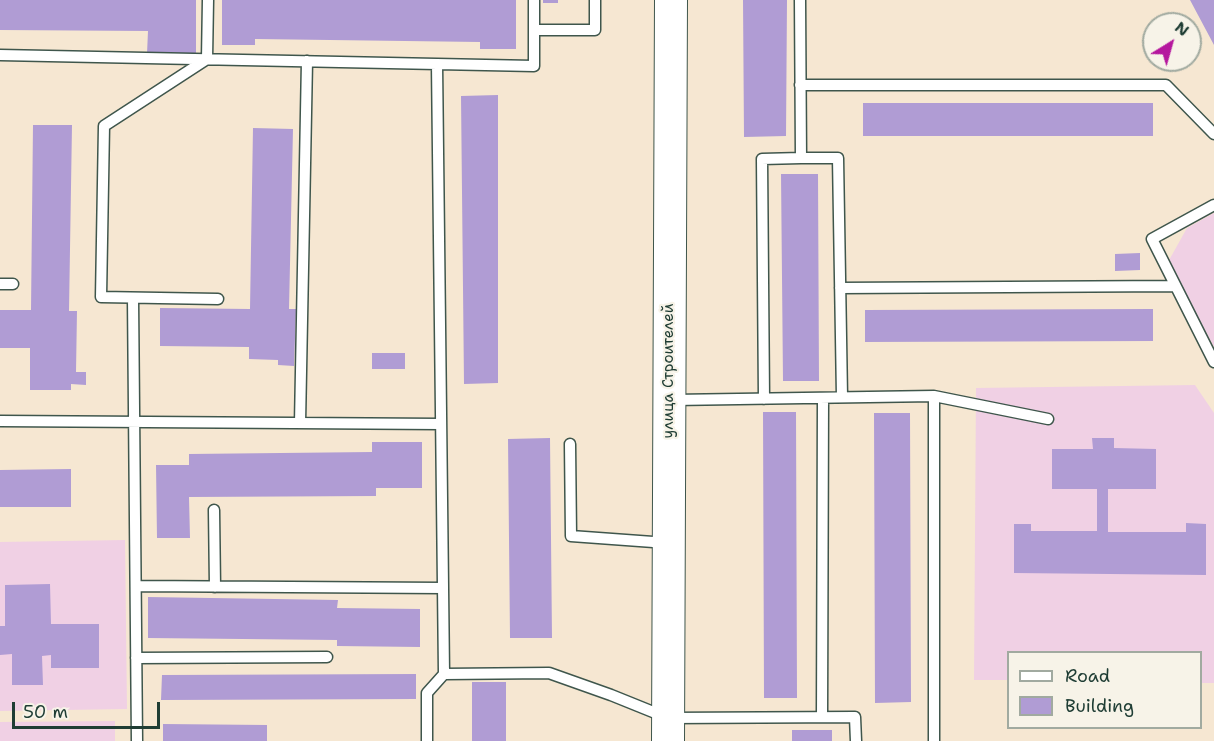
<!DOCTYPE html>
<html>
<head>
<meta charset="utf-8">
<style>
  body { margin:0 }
  #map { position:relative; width:1214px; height:741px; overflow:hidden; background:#f6e7d2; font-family:"Shantell Sans",sans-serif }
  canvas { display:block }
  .legend { position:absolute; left:1007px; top:651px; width:195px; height:78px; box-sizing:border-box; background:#f7f3e8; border:2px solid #a1aaa0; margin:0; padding:8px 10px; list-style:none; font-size:18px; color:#1f3d34 }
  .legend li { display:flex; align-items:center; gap:12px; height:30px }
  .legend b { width:30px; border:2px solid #a1aaa0 }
  .north { position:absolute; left:1142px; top:12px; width:60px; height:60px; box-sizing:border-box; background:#f7f3e8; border:2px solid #a1aaa0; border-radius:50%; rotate:37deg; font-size:16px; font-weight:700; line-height:24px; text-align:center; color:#1f3d34 }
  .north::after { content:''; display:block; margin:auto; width:21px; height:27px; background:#b5179e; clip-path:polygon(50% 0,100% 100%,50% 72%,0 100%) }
  .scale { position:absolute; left:12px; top:702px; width:148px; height:27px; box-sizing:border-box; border:3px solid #1f3d34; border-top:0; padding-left:8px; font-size:18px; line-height:21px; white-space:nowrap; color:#1f3d34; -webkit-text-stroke:4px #f7f3e8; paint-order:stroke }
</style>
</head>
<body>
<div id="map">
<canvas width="1214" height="741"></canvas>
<ul class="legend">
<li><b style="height:8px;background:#fff"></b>Road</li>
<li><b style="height:16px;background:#b09cd4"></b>Building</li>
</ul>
<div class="north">N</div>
<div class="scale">50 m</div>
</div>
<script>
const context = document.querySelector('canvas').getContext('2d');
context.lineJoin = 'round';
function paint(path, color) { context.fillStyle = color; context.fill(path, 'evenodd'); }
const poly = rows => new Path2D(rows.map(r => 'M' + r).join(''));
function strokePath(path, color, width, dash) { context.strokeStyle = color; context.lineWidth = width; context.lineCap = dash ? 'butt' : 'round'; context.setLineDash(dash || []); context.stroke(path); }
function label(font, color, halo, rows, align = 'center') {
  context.font = font + ' "Shantell Sans",sans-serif'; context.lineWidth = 4.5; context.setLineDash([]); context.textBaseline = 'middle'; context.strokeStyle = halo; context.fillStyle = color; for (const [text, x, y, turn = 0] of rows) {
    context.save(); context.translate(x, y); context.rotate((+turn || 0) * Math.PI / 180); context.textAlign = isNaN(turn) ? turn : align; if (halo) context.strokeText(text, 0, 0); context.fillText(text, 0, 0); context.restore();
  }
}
paint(poly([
  [1214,213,1214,347,1168,262,1187,228],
  [1195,385,1214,413,1214,683,1201,683,1200,652,1008,652,1008,680,974,680,976,388],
  [125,540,127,709,0,711,0,542],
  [115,721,115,741,0,741,0,722]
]), '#f0d0e4');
paint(poly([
  [0,0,196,0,196,55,147,54,148,31,0,30],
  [222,0,516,0,516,49,480,49,480,42,255,39,255,45,222,45],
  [543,0,558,0,558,3,543,3],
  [743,0,787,0,786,136,744,137],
  [1190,0,1214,0,1214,45],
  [498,95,498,383,464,384,461,96],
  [863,103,1153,103,1153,136,863,136],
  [33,125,72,125,69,311,77,311,76,372,86,372,86,385,71,384,71,390,30,390,30,348,0,348,0,310,31,310],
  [253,128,293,129,289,309,296,309,294,366,278,365,278,360,249,359,249,347,160,346,160,308,250,309],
  [781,174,818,174,819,381,783,381],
  [1140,253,1140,270,1115,271,1115,254],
  [1153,309,1153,341,865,342,865,310],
  [372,353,405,353,405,369,372,369],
  [763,412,796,412,797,698,764,698],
  [874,413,910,413,911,702,875,703],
  [550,438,552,638,510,638,508,439],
  [1092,438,1114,438,1114,448,1156,449,1156,489,1108,489,1108,532,1186,532,1186,523,1206,524,1206,575,1014,573,1014,524,1031,524,1031,531,1097,531,1097,489,1052,489,1052,449,1093,449],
  [372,442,422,442,422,488,376,488,376,496,189,497,190,538,157,538,156,465,189,465,189,454,372,452],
  [71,469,71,507,0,507,0,470],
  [50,584,51,624,99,624,99,668,51,668,51,655,42,656,43,685,12,685,12,654,0,655,0,626,5,626,5,585],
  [148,597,338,600,337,608,420,609,420,647,337,646,337,640,148,638],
  [416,674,416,699,161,700,162,675],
  [472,682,506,682,506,741,472,741],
  [163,724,267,725,267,741,163,741],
  [792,730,832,730,832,741,792,741]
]), '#b09cd4');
const service = poly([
  [208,0,207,59,104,126,101,297,218,299],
  [800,0,801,158,838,158,842,397],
  [534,30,595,30,595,0],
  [0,55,534,66,534,0],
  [800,85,1166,85,1214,134],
  [1214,205,1152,239,1214,362],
  [0,284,13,284],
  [840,288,1175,286],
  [133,298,137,741],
  [764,399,762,159,801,158],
  [673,400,934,396,1048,419],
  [0,421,441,424],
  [300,423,307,61],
  [570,444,571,536,667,543],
  [214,510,215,587],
  [136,586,443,588],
  [136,658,327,657],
  [444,674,549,673,611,695,668,718,855,717,856,741],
  [822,717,823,398],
  [427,741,427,693,444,674,437,64],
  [934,741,934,396]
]);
const primary = poly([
  [668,741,671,0]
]);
strokePath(service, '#3f564c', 13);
strokePath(primary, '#3f564c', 34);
strokePath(service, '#fff', 10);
strokePath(primary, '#fff', 32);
label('15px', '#1f3d34', '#f7f3e8', [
  ["улица Строителей",669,371,-90]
]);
</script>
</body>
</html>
